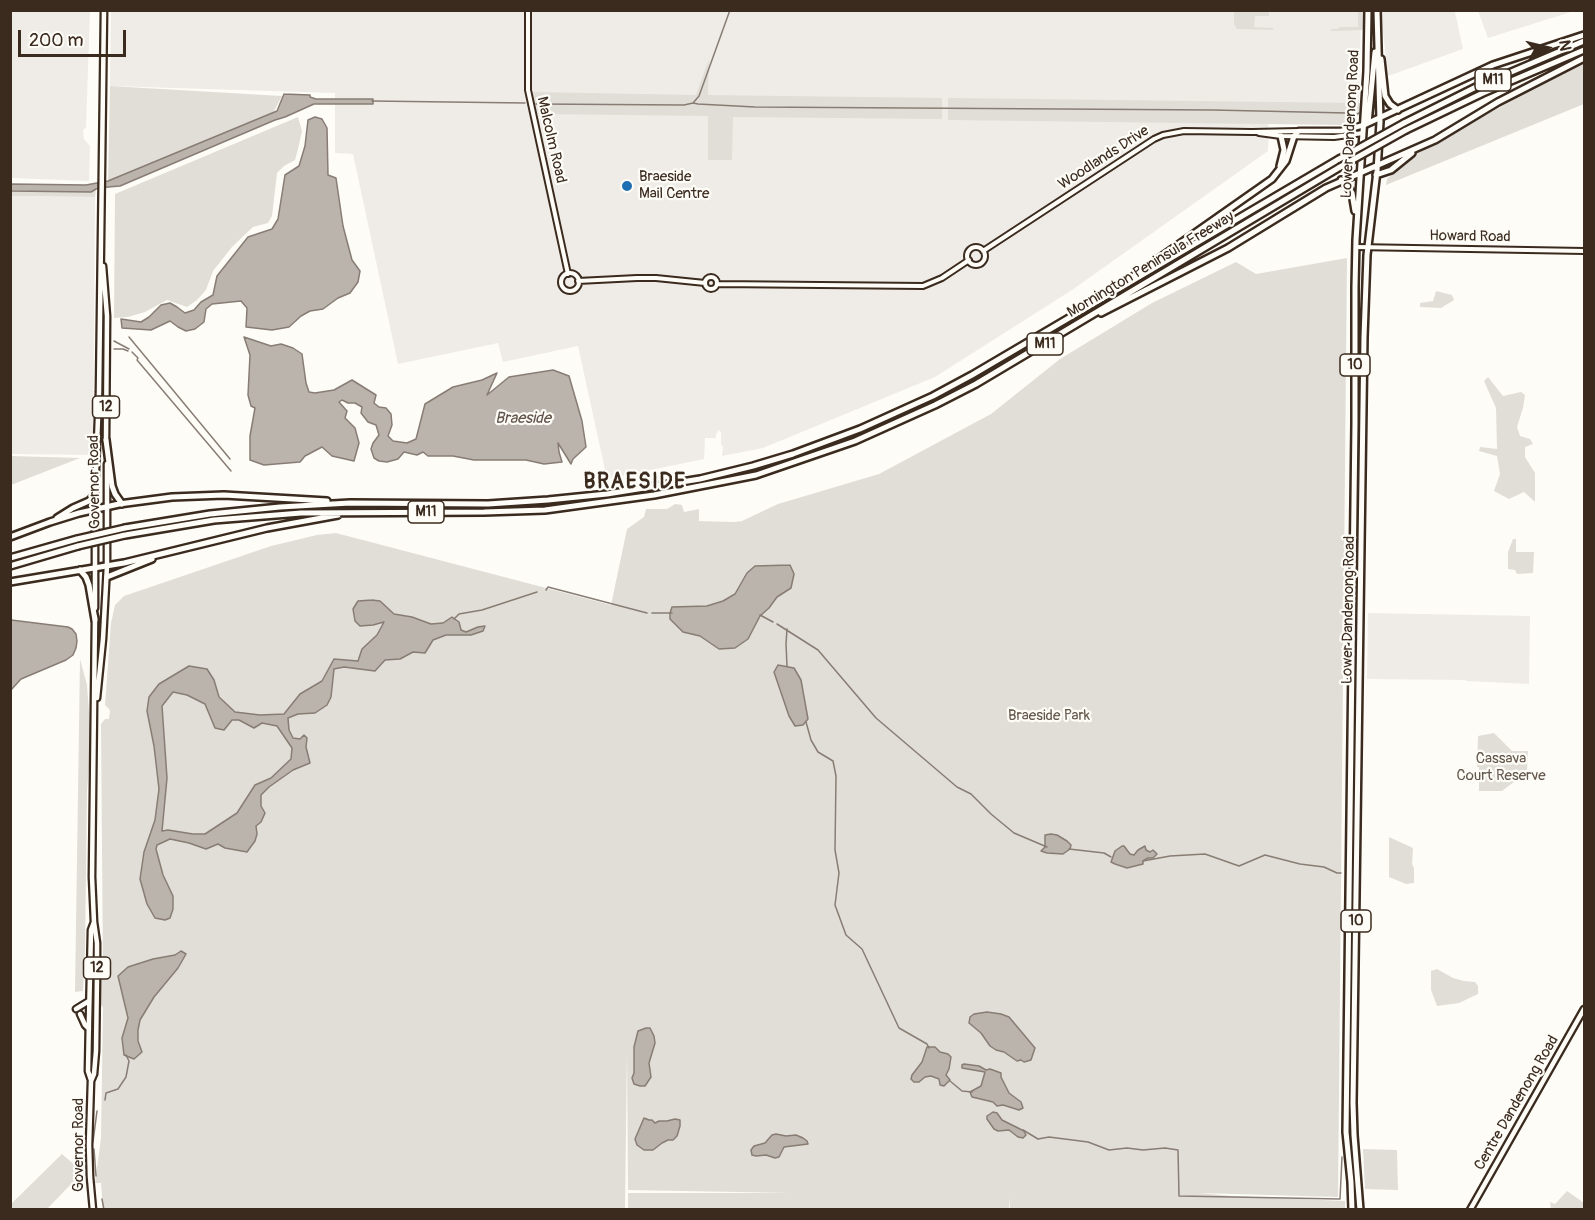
<!DOCTYPE html>
<html>
<head>
<meta charset="utf-8">
<style>
  body { margin:0 }
  #map { position:relative; width:1595px; height:1220px; overflow:hidden; background:#fdfcf7; font-family:Pangolin,sans-serif }
  canvas { display:block }
  .frame { position:absolute; inset:0; border:12px solid #3b2a1e; pointer-events:none }
  .north { position:absolute; left:1517px; top:18px; width:60px; height:60px; -webkit-text-stroke:4px #fdfcf7; paint-order:stroke; rotate:82deg; font-size:16px; font-weight:700; line-height:24px; text-align:center; color:#3b2a1e }
  .north::after { content:''; display:block; margin:auto; width:21px; height:27px; background:#3b2a1e; clip-path:polygon(50% 0,100% 100%,50% 72%,0 100%) }
  .scale { position:absolute; left:18px; top:30px; width:108px; height:27px; box-sizing:border-box; border:3px solid #3b2a1e; border-top:0; padding-left:8px; font-size:18px; line-height:21px; white-space:nowrap; color:#3b2a1e; -webkit-text-stroke:4px #fdfcf7; paint-order:stroke }
</style>
</head>
<body>
<div id="map">
<canvas width="1595" height="1220"></canvas>
<div class="frame"></div>
<div class="north">N</div>
<div class="scale">200 m</div>
</div>
<script>
const context = document.querySelector('canvas').getContext('2d');
context.lineJoin = 'round';
function paint(path, color) { context.fillStyle = color; context.fill(path, 'evenodd'); }
const poly = rows => new Path2D(rows.map(r => 'M' + r).join(''));
function strokePath(path, color, width, dash) { context.strokeStyle = color; context.lineWidth = width; context.lineCap = dash ? 'butt' : 'round'; context.setLineDash(dash || []); context.stroke(path); }
function label(font, color, halo, rows, align = 'center') {
  context.font = font + ' Pangolin,sans-serif'; context.lineWidth = 4.5; context.setLineDash([]); context.textBaseline = 'middle'; context.strokeStyle = halo; context.fillStyle = color; for (const [text, x, y, turn = 0] of rows) {
    context.save(); context.translate(x, y); context.rotate((+turn || 0) * Math.PI / 180); context.textAlign = isNaN(turn) ? turn : align; if (halo) context.strokeText(text, 0, 0); context.fillText(text, 0, 0); context.restore();
  }
}
paint(poly([
  [11,10,90,11,86,128,83,130,84,139,90,146,89,181,11,178],
  [1435,10,1455,12,1463,49,1388,76,1382,23,1382,11],
  [111,11,1361,11,1359,106,1269,104,1268,151,1072,290,935,377,763,448,722,456,723,446,721,445,721,432,719,430,716,434,716,438,705,438,704,459,607,479,578,346,503,362,498,343,398,364,353,154,335,153,335,93,110,86],
  [1478,11,1478,10,1574,11,1488,38],
  [11,196,95,197,93,455,11,454],
  [1368,613,1530,616,1529,684,1467,681,1465,680,1367,679]
]), '#efece7');
paint(poly([
  [1234,11,1269,11,1269,16,1255,16,1254,27,1273,28,1273,30,1237,29,1234,24],
  [1358,11,1365,11,1365,25,1362,30,1331,31,1331,29,1338,29,1339,27,1358,27],
  [709,59,708,95,942,98,942,119,733,117,732,160,708,160,708,116,538,114,533,97,533,92,696,95],
  [1584,62,1584,104,1386,185,1387,179,1407,160,1418,153,1561,73],
  [110,86,282,96,273,113,108,181],
  [948,98,952,98,1361,103,1361,114,1343,125,948,120],
  [298,117,302,131,298,149,295,160,284,166,277,173,272,216,268,223,253,227,232,247,213,271,206,290,197,300,187,307,167,300,145,312,128,317,114,318,115,194],
  [96,189,95,197,11,196,11,191,91,192],
  [1347,258,1338,1197,1199,1193,1232,1196,1345,1201,1345,1209,1010,1210,1009,1197,1009,1210,628,1209,628,1193,791,1193,628,1190,627,1051,625,1209,103,1209,101,1183,95,1183,101,1138,103,1007,101,1005,101,975,103,971,101,724,105,719,109,719,110,710,105,705,111,623,115,605,124,596,271,546,317,535,336,533,611,605,627,529,644,517,646,509,667,509,675,504,682,505,684,512,699,509,699,521,735,522,742,521,778,504,879,474,991,414,1060,359,1152,303,1236,262,1256,274],
  [1436,291,1452,295,1454,300,1441,308,1420,307,1420,303,1433,301],
  [1488,377,1503,396,1521,392,1525,395,1523,408,1517,427,1520,436,1530,439,1533,444,1525,447,1525,457,1535,473,1535,502,1524,492,1509,499,1494,491,1500,474,1497,456,1479,451,1480,447,1497,449,1496,408,1484,381],
  [11,456,80,458,11,485],
  [1513,539,1516,539,1516,552,1534,552,1533,573,1517,574,1515,570,1508,569,1508,552],
  [80,659,87,685,91,738,87,791,85,950,83,991,75,992],
  [1494,733,1512,751,1528,751,1527,772,1502,791,1479,791,1479,767,1477,767,1478,736],
  [1389,837,1413,848,1412,864,1414,868,1414,883,1406,884,1389,877],
  [1437,969,1453,978,1464,981,1475,982,1478,986,1478,994,1459,1003,1437,1006,1431,990,1431,971],
  [1363,1149,1397,1150,1398,1190,1365,1189],
  [62,1154,76,1166,76,1179,47,1209,11,1209,11,1204],
  [1567,1191,1584,1203,1584,1209,1551,1209,1550,1202,1555,1204]
]), '#e1ded7');
const water = poly([
  [284,94,310,95,310,97,316,99,373,99,373,104,314,104,285,117,275,120,120,186,108,187,96,189,91,192,11,191,11,184,86,185,108,181,277,111,284,94],
  [315,117,322,119,327,128,328,175,336,178,343,226,352,260,360,271,358,282,350,293,338,298,323,309,310,311,301,316,289,327,272,330,246,327,247,308,241,301,212,304,206,309,204,322,195,329,186,331,178,327,170,321,151,330,122,328,121,319,141,322,149,317,161,305,170,303,177,307,185,313,194,310,201,302,213,295,217,276,248,237,272,229,278,219,285,175,299,166,305,146,308,120,315,117],
  [244,337,271,346,281,344,293,348,302,354,306,383,309,392,315,393,334,390,352,380,376,395,374,403,379,407,386,408,391,414,392,425,388,436,393,441,407,443,416,439,425,404,453,387,482,380,497,373,487,395,509,377,553,370,569,376,582,421,586,447,573,459,571,464,558,443,559,452,562,462,544,464,526,460,474,460,453,456,428,456,423,452,417,455,404,452,398,459,387,462,379,461,374,458,371,449,373,443,379,435,376,425,368,422,361,413,362,407,355,403,348,403,342,400,339,402,347,411,345,418,355,428,359,443,354,461,332,456,322,447,305,456,300,462,264,465,250,460,250,436,255,408,251,406,248,395,250,355,244,337],
  [790,565,794,574,791,588,777,597,769,608,760,616,748,639,735,648,719,649,700,636,683,632,670,619,670,613,672,607,707,606,723,601,735,594,747,573,755,566,790,565],
  [372,600,380,601,394,614,412,617,431,624,443,623,452,617,459,622,461,630,466,632,478,627,485,626,483,631,471,635,446,635,433,640,425,653,413,652,400,659,385,660,375,671,344,667,334,669,331,697,327,705,315,713,298,714,288,718,289,730,293,738,300,739,304,735,307,738,306,747,310,763,293,770,269,787,261,795,261,806,265,813,261,822,256,826,257,834,255,841,247,852,225,848,218,844,206,849,189,843,170,839,157,845,156,849,163,875,173,896,173,909,170,918,165,920,155,918,147,904,140,879,144,852,155,820,159,789,154,746,147,711,149,697,159,684,189,666,207,669,214,680,219,697,235,712,260,715,284,714,300,694,322,681,334,659,358,661,362,649,377,635,384,622,373,625,360,626,355,621,353,609,358,601,372,600],
  [173,692,187,695,205,704,215,728,224,730,232,720,239,720,254,728,262,723,277,726,292,748,291,759,271,778,255,785,237,813,205,834,193,834,168,830,162,831,167,778,162,706,173,692],
  [11,620,68,627,72,629,76,634,77,641,76,648,73,655,66,660,21,679,11,690,11,620],
  [778,665,794,668,801,680,808,719,803,725,795,726,789,716,774,672,778,665],
  [1051,834,1057,835,1067,841,1071,845,1070,849,1063,854,1047,853,1041,851,1045,847,1045,835,1051,834],
  [1122,846,1124,846,1130,854,1134,855,1138,850,1145,846,1146,850,1150,852,1153,850,1157,854,1153,858,1148,858,1143,861,1143,864,1127,868,1115,864,1111,862,1115,851,1122,846],
  [181,951,186,954,178,968,154,997,140,1020,138,1030,138,1041,142,1052,134,1059,124,1055,122,1038,128,1018,118,976,128,967,153,959,175,955,181,951],
  [987,1012,1001,1014,1009,1017,1035,1048,1031,1060,1024,1062,1021,1060,1017,1061,1004,1052,996,1050,990,1046,981,1033,969,1023,970,1017,974,1014,987,1012],
  [646,1028,650,1028,654,1036,655,1043,649,1063,651,1077,645,1086,640,1086,634,1084,632,1078,634,1073,634,1047,638,1031,646,1028],
  [927,1047,935,1047,940,1052,948,1054,951,1057,949,1069,946,1075,950,1080,944,1086,940,1085,939,1079,931,1076,925,1077,919,1082,914,1082,911,1079,912,1075,922,1062,927,1047],
  [964,1064,979,1066,986,1070,990,1069,1001,1073,1001,1077,1009,1093,1021,1102,1023,1108,1019,1110,1003,1105,997,1106,993,1102,972,1097,970,1092,981,1086,985,1072,962,1068,962,1065,964,1064],
  [993,1112,997,1113,1002,1120,1024,1131,1026,1135,1023,1138,1018,1137,1009,1130,998,1131,994,1129,987,1119,987,1116,993,1112],
  [644,1118,649,1120,652,1120,655,1123,659,1121,667,1121,675,1119,680,1120,680,1126,677,1136,673,1140,668,1140,662,1143,653,1150,644,1150,637,1145,635,1139,644,1118],
  [776,1134,786,1136,796,1135,803,1138,807,1141,808,1144,784,1147,779,1157,775,1158,766,1155,756,1156,752,1155,751,1150,754,1146,765,1143,772,1135,776,1134]
]);
paint(water, '#bbb4ad');
strokePath(water, '#887d74', 1.5);
strokePath(poly([
  [372,101,525,103],
  [693,103,698,104,755,107,1213,110,1347,113,1354,116,1359,113],
  [536,104,684,105,693,103,699,96,730,10],
  [129,337,230,459],
  [114,341,129,349],
  [114,349,123,349,128,351],
  [132,352,138,358,137,360,231,471],
  [546,590,548,587,647,613],
  [652,613,672,613],
  [760,615,773,622],
  [454,619,459,614,482,610,537,592],
  [777,624,818,650,876,718,957,787,971,794,991,814,1014,833,1047,847],
  [787,629,786,644,787,666],
  [806,722,811,740,818,752,833,761,836,776,835,850,839,873,835,905,846,935,862,949,899,1028,927,1044,929,1048],
  [1069,849,1104,853,1111,857],
  [1143,861,1170,856,1205,854,1239,866,1265,855,1300,864,1324,867,1337,873,1341,873],
  [950,1081,962,1091,972,1092],
  [105,1100,106,1093,118,1089,126,1077,129,1061,126,1055],
  [1023,1130,1038,1139,1049,1137,1088,1142,1109,1150,1127,1148,1143,1150,1165,1148,1178,1150,1179,1196,1340,1199,1342,1157],
  [93,1142,97,1111],
  [94,1149,96,1176],
  [102,1199,104,1210]
]), '#887d74', 1.5);
const secondary = poly([
  [528,10,528,90,568,274],
  [1259,133,1281,136,1334,137,1363,133],
  [1356,247,1584,251],
  '967 256a9 9 0 1 1 18 0a9 9 0 1 1-18 0Z',
  [983,251,1154,139,1163,135,1184,131,1252,132,1299,131],
  '561 282a9 9 0 1 1 18 0a9 9 0 1 1-18 0Z',
  '705 283a6 6 0 1 1 12 0a6 6 0 1 1-12 0Z',
  [578,281,637,278,656,278,705,283],
  [718,284,923,286,942,278,969,260]
]);
const primary = poly([
  [1294,136,1299,131,1341,131,1364,125],
  [103,266,107,316,106,441],
  [95,608,95,495,99,392,104,10],
  [97,698,103,639,107,566,107,464],
  [76,1009,89,1001],
  [80,1014,85,1025,89,1029],
  [91,1080,88,1071,89,1019,91,930,94,922],
  [93,1210,90,1177,89,1145,91,1081,94,1074,96,1051,97,976,97,943,94,922,92,877,95,617],
  [1470,1210,1584,1009]
]);
const highway = poly([
  [1381,59,1385,96,1390,104,1398,110],
  [1368,123,1375,52],
  [1404,123,1476,87,1584,41],
  [1364,125,1493,65,1584,35],
  [1406,130,1483,93,1584,50],
  [1280,166,1284,150,1281,136],
  [1376,175,1391,170,1412,153],
  [1341,180,1347,186,1352,193,1355,211],
  [1121,285,1272,179,1286,161,1294,136],
  [1101,313,1228,248,1326,188,1435,140,1498,102,1584,58],
  [106,440,112,486,115,494,122,504],
  [57,518,73,508,89,501,95,495],
  [125,528,210,514,280,507,350,503,488,504,548,500,607,494,700,479,753,466,793,454,860,429,933,396,972,375,1339,159],
  [125,535,214,520,301,513,484,512,545,510,654,495,756,475,855,441,935,405,976,384,1340,167],
  [10,537,50,522,79,513,119,504,172,497,224,495,327,501],
  [10,558,77,539],
  [10,566,78,546],
  [80,570,86,577,89,585,95,620],
  [107,577,152,559],
  [10,582,124,563,267,528,338,515],
  [1352,1210,1351,1182,1346,1132,1355,423,1355,287,1356,240,1367,71,1368,10],
  [1360,1210,1354,1135,1353,1103,1364,337,1367,255,1377,171,1380,122,1377,10]
]);
strokePath(secondary, '#3b2a1e', 8);
strokePath(primary, '#3b2a1e', 9);
strokePath(highway, '#3b2a1e', 10);
strokePath(secondary, '#fdfcf7', 4);
strokePath(primary, '#fdfcf7', 4.5);
strokePath(highway, '#fdfcf7', 5);
const highwayBridge = poly([
  [1339,159,1404,123],
  [1340,167,1406,130],
  [77,539,125,528],
  [78,546,125,535]
]);
strokePath(highwayBridge, '#3b2a1e', 10, []);
strokePath(highwayBridge, '#fdfcf7', 5);
for (const [x, y, r, color] of [
  [627,186,6,"#1f6fb2"]
]) { const dot = new Path2D(); dot.arc(x, y, r, 0, 2 * Math.PI); context.fillStyle = color; context.fill(dot); strokePath(dot, '#fdfcf7', 2); }
for (const [x, y, w] of [
  [1493,80,36],
  [1045,344,36],
  [1355,365,30],
  [106,407,27],
  [426,512,36],
  [1356,921,30],
  [97,968,27]
]) { const box = new Path2D(); box.roundRect(x - w / 2, y - 11, w, 22, 4.5); context.fillStyle = '#fdfcf7'; context.fill(box); strokePath(box, '#3b2a1e', 1.5); }
label('bold 14px', '#3b2a1e', null, [
  ["M11",1493,80],
  ["M11",1045,344],
  ["10",1355,365],
  ["12",106,407],
  ["M11",426,512],
  ["10",1356,921],
  ["12",97,968]
]);
label('15px', '#3b2a1e', '#fdfcf7', [
  ["Lower Dandenong Road",1351,124,-87],
  ["Malcolm Road",551,140,77],
  ["Woodlands Drive",1104,158,-33],
  ["Howard Road",1470,237,1],
  ["Mornington Peninsula Freeway",1151,265,-31],
  ["Governor Road",95,482,-91],
  ["Lower Dandenong Road",1349,610,-89],
  ["Centre Dandenong Road",1517,1103,-60],
  ["Governor Road",79,1145,-90]
]);
label('15px', '#3b2a1e', '#fdfcf7', [
  ["Braeside",639,177],
  ["Mail Centre",639,194]
], 'left');
label('15px', '#64574c', '#fdfcf7', [
  ["Braeside Park",1049,716],
  ["Cassava",1501,759],
  ["Court Reserve",1501,776]
]);
label('italic 16px', '#615349', '#fdfcf7', [
  ["Braeside",523,419]
]);
context.letterSpacing = '1.5px';
label('bold 21px', '#3b2a1e', '#fdfcf7', [
  ["BRAESIDE",635,483]
]);
context.letterSpacing = '0px';
</script>
</body>
</html>
